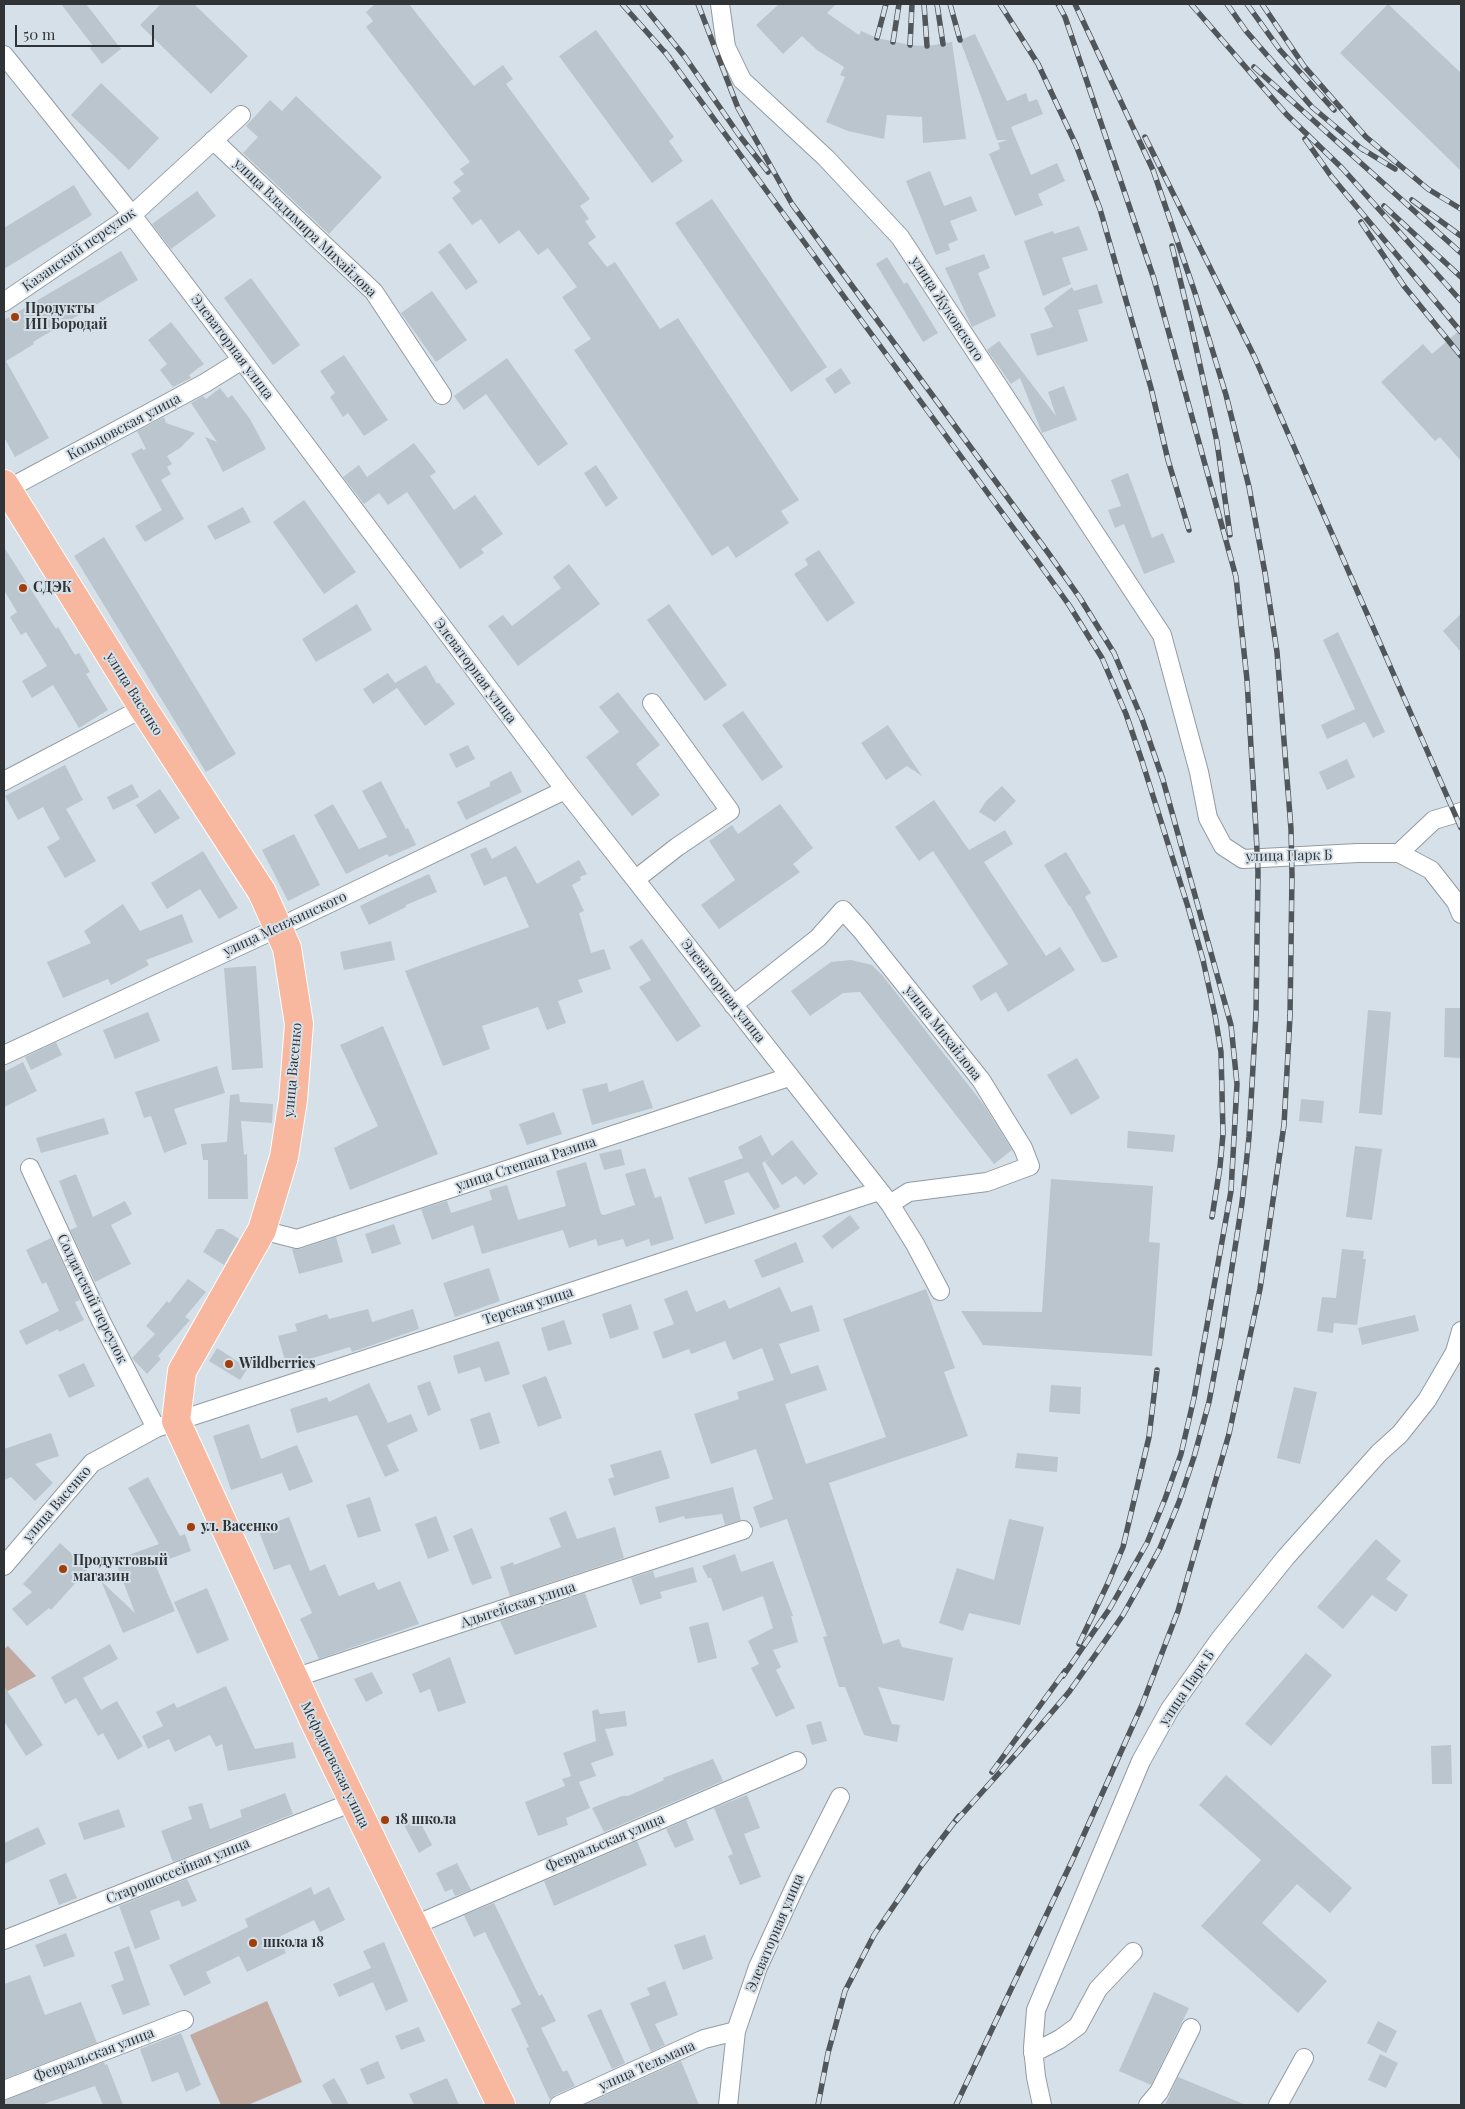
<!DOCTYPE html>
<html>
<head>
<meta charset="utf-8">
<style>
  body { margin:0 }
  #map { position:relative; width:1465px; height:2109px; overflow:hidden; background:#d6e0e9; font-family:"Playfair Display",serif }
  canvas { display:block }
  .frame { position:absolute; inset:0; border:5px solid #303437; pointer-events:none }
  .scale { position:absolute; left:15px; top:25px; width:139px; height:22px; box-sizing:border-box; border:2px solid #303437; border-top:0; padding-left:6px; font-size:15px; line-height:18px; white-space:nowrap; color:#303437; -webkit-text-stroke:4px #d6e0e9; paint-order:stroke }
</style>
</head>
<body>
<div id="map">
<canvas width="1465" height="2109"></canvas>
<div class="frame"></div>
<div class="scale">50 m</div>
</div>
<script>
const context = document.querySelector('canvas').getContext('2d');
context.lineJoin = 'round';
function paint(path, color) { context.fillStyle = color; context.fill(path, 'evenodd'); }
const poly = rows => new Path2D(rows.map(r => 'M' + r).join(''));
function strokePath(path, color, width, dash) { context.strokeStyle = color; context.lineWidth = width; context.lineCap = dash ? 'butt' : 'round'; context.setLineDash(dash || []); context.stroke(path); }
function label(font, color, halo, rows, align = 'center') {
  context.font = font + ' "Playfair Display",serif'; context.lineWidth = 4; context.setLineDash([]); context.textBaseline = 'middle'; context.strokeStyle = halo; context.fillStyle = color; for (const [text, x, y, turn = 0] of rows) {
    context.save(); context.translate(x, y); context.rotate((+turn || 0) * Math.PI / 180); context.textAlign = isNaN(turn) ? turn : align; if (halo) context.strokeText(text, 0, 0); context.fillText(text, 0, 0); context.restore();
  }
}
paint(poly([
  [8,1646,36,1676,4,1693,4,1649],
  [267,2001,302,2082,248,2105,221,2105,190,2035]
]), '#c2aaa1');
paint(poly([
  [61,4,86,4,121,49,102,64,90,48,93,46],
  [161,4,194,4,248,56,211,94,140,25],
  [375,4,409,4,474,86,503,65,513,79,506,84,590,199,580,206,589,219,585,221,596,237,588,243,607,267,615,262,660,329,678,318,799,500,781,511,789,523,736,558,728,546,712,556,574,350,591,339,562,297,577,287,548,248,538,255,519,230,499,244,481,219,472,225,452,198,461,191,453,182,464,174,460,169,470,162,366,27,373,21,366,12],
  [779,4,836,4,827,13,859,35,861,31,877,38,910,45,927,46,952,42,966,139,923,143,922,117,887,115,884,139,848,131,826,122,845,77,840,75,844,67,817,50,802,36,783,54,756,25],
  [1388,4,1461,73,1461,171,1340,53],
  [596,30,674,137,669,141,683,161,652,183,559,56],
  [975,34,1007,101,1026,93,1029,102,1037,99,1043,114,1011,127,1031,175,1057,163,1065,181,1038,194,1043,205,1015,216,989,154,1000,149,998,143,1007,140,997,140,960,40],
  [101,83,159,138,129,170,71,115],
  [296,96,382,177,329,234,243,153,258,137,246,126,270,100,282,111],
  [930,171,944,206,971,196,977,211,950,221,958,240,948,244,950,250,936,255,906,181],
  [74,185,92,215,4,269,4,228],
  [197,191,216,216,171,249,152,224],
  [712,199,827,367,791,392,675,223],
  [1079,226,1088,250,1062,258,1071,284,1043,296,1024,241,1053,231,1054,234],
  [450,243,478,282,466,290,438,252],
  [121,251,138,280,33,342,34,344,6,361,49,438,15,457,4,437,4,320],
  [984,254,990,268,978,273,996,316,972,327,945,268],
  [887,257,904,284,907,282,938,333,923,342,876,264],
  [251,278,300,345,273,365,224,298],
  [1097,284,1103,303,1078,310,1088,341,1037,356,1030,334,1053,327,1044,308,1072,287,1074,291],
  [432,291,467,340,436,362,401,313],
  [171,322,204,364,189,375,191,378,173,387,160,370,167,364,148,340],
  [1461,329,1461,461,1440,437,1435,441,1381,382,1423,344,1432,354],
  [999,341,1056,416,1048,392,1064,386,1077,420,1042,433,1020,378,1011,384,987,350],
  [344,355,388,420,364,436,348,413,343,417,330,397,335,393,320,371],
  [507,358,568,444,538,466,486,394,464,410,454,396],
  [841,368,851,383,835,394,825,379],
  [220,388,228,398,232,395,250,419,266,449,223,472,205,437,217,442,191,403,203,396,206,399],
  [164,417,166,423,195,433,180,448,167,456,172,464,167,467,171,474,161,480,184,519,145,542,135,526,162,510,131,454,142,448,143,450,146,449,137,431],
  [414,443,436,472,430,476,454,510,475,495,503,534,481,549,484,553,460,569,407,492,388,505,379,493,364,504,343,477,359,465,367,477],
  [596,465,618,498,606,507,584,473],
  [1128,473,1152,538,1163,533,1175,562,1144,574,1124,524,1115,528,1108,510,1121,506,1111,480],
  [304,500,356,572,324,594,273,522],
  [243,507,251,522,215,540,207,526],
  [104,537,236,754,206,772,74,556],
  [4,547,56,629,58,627,75,655,79,653,90,672,86,674,108,710,79,728,53,685,32,698,22,681,47,666,26,632,21,635,10,617,17,612,4,590],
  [819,550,855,603,827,622,794,574,808,565,805,559],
  [569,564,600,604,518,666,488,626,503,615,512,626,561,588,553,577],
  [357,604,372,630,316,662,302,639],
  [669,604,727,685,705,701,647,620],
  [1461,614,1461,652,1443,631],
  [1338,632,1385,732,1373,738,1365,722,1327,739,1321,725,1355,709,1323,640],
  [426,665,437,684,439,683,455,704,425,726,397,688,373,704,363,689,388,673,395,683],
  [618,692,660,745,636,764,660,795,632,816,586,757,619,732,599,707],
  [743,711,783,767,762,781,722,725],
  [888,725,922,776,907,766,886,780,861,743],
  [468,745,475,759,456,768,449,754],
  [1347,759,1355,777,1327,790,1319,772],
  [65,765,83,800,66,809,96,861,65,878,47,847,60,839,43,807,18,820,5,796],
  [511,771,522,792,466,820,457,802,490,786,490,782],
  [381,781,406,829,408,828,416,845,389,857,387,854,346,874,314,815,333,804,359,849,387,837,362,791],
  [132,784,139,797,113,810,107,797],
  [1002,786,1016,801,995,822,979,812,986,801],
  [160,789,180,818,155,834,136,805],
  [934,800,969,850,1005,830,1013,844,984,862,1046,956,1060,947,1075,970,1008,1012,996,992,981,1001,972,986,1008,964,933,851,919,861,895,827],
  [780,804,813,848,793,864,800,872,719,929,701,905,735,880,709,841,732,825,738,834],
  [294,834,320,885,288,901,262,850],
  [516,846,537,884,579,860,587,874,580,877,581,880,572,885,584,911,579,913,591,953,604,949,611,969,578,980,583,992,558,1001,566,1023,547,1030,538,1007,482,1026,490,1049,443,1066,405,971,529,927,506,876,484,886,470,854,486,847,492,859],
  [203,851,238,908,219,919,200,889,167,909,151,883],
  [1066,852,1091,893,1085,897,1118,957,1107,962,1102,962,1070,906,1069,906,1044,865],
  [429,874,437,892,406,905,406,907,369,925,360,906,380,896],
  [123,904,140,931,182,914,193,942,146,960,149,965,111,985,108,979,63,998,47,962,91,943,84,931],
  [642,939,701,1026,677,1042,639,987,651,980,629,947],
  [391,941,395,960,344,970,340,952],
  [851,960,872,965,882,975,984,1105,1012,1150,994,1164,860,992,843,993,810,1016,791,991,831,962],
  [256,966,263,1068,232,1070,224,968],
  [1445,1008,1461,1008,1461,1058,1444,1057],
  [1368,1010,1391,1012,1382,1115,1359,1113],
  [148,1012,160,1041,115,1059,103,1030],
  [383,1026,438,1154,350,1190,334,1148,378,1126,340,1045],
  [56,1042,62,1055,31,1070,25,1057],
  [1077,1058,1100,1098,1071,1115,1047,1075],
  [23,1062,37,1091,4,1107,4,1072],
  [217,1066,225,1093,174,1109,187,1144,164,1153,151,1116,144,1118,135,1092],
  [643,1080,653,1108,592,1125,582,1089,607,1083,609,1092],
  [239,1094,240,1102,273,1104,272,1123,241,1121,244,1155,247,1154,248,1199,208,1199,208,1160,203,1160,201,1144,227,1142,230,1095],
  [1301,1099,1324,1101,1322,1123,1299,1121],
  [554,1112,562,1134,527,1145,519,1124],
  [104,1118,109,1134,41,1153,36,1138],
  [1128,1131,1175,1135,1173,1152,1127,1148],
  [761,1135,772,1156,792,1140,818,1174,804,1185,796,1176,782,1185,765,1162,769,1159,762,1163,780,1207,774,1210,748,1172,724,1181,735,1214,705,1224,688,1178,743,1158,738,1147],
  [1355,1146,1382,1149,1372,1220,1346,1217],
  [621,1149,625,1165,604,1170,599,1154],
  [586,1162,601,1214,604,1215,635,1205,625,1174,645,1168,655,1198,661,1196,674,1239,651,1246,649,1239,626,1247,623,1239,598,1246,596,1239,569,1248,563,1230,482,1254,473,1225,432,1240,421,1209,447,1201,451,1213,492,1200,489,1190,507,1185,518,1220,566,1206,556,1171],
  [76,1174,93,1217,125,1201,132,1214,111,1225,131,1264,95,1282,70,1230,77,1227,59,1181],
  [1051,1179,1153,1186,1149,1242,1160,1243,1152,1356,983,1345,961,1311,1042,1312],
  [850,1215,860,1228,832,1249,822,1236],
  [394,1224,401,1244,372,1254,365,1234],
  [217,1229,223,1229,239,1239,224,1265,203,1252],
  [336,1237,343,1262,299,1274,292,1249,300,1249],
  [51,1238,80,1300,75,1302,84,1320,59,1332,58,1329,26,1345,19,1331,59,1311,46,1282,42,1284,26,1250],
  [796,1242,804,1262,762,1278,754,1260],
  [1342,1249,1364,1251,1363,1259,1366,1259,1357,1325,1334,1323,1333,1333,1317,1331,1322,1297,1336,1298],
  [489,1268,500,1301,455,1317,443,1283],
  [188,1279,206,1292,185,1317,190,1320,158,1356,161,1359,147,1374,132,1358,155,1334,146,1326,167,1301,169,1303],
  [780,1287,791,1312,812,1305,820,1331,779,1344,791,1374,818,1365,827,1390,785,1404,806,1464,886,1437,843,1319,926,1289,955,1368,944,1372,968,1436,829,1483,883,1644,899,1639,902,1647,953,1658,944,1701,878,1687,892,1724,900,1725,897,1742,864,1735,845,1687,839,1687,823,1637,827,1636,787,1519,760,1528,753,1507,773,1499,756,1449,711,1464,694,1414,739,1399,737,1392,774,1380,762,1348,733,1360,725,1341,691,1354,689,1349,663,1359,653,1332,674,1324,664,1299,687,1290,696,1312,725,1300,729,1309],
  [631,1304,639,1329,610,1339,602,1314],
  [368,1309,372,1322,413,1309,419,1329,352,1352,350,1347,306,1360,305,1359,286,1364,278,1336,297,1331,295,1324,327,1314,329,1319],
  [1415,1315,1419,1331,1362,1345,1358,1328],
  [564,1320,572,1344,548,1351,541,1328],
  [499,1341,510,1374,485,1382,480,1367,458,1374,453,1356],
  [217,1348,248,1368,240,1380,209,1361],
  [84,1363,95,1386,69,1398,58,1375],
  [546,1376,562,1418,538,1427,522,1385],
  [430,1381,441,1410,428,1416,417,1386],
  [369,1383,388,1423,411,1414,418,1431,387,1445,399,1471,385,1477,357,1415,297,1433,290,1409,327,1397,329,1402],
  [1051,1385,1081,1387,1080,1414,1049,1412],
  [1294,1387,1317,1392,1300,1464,1277,1458],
  [490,1412,500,1443,480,1450,470,1419],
  [249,1424,261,1459,297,1445,313,1482,289,1491,282,1473,231,1490,213,1436],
  [51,1433,59,1456,35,1464,53,1483,35,1501,11,1477,4,1480,4,1449],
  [661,1450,670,1478,614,1496,608,1479,614,1477,610,1465],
  [1017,1453,1058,1457,1057,1472,1015,1468],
  [148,1477,180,1536,185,1534,191,1551,155,1564,175,1611,123,1633,101,1581,135,1613,115,1560,159,1544,128,1488],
  [733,1487,741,1520,725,1525,722,1514,685,1519,684,1516,659,1523,655,1507],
  [370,1497,381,1531,358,1538,346,1505],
  [566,1511,577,1539,615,1527,624,1558,510,1596,500,1567,513,1562,514,1565,561,1547,549,1518],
  [436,1516,449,1551,428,1559,415,1524],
  [289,1517,310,1571,325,1564,339,1596,374,1582,378,1590,400,1581,419,1624,319,1659,300,1619,312,1613,290,1564,274,1570,258,1529],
  [1009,1519,1044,1527,1020,1625,969,1613,963,1631,939,1623,957,1568,994,1580],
  [472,1528,492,1578,472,1585,453,1536],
  [1376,1539,1401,1561,1386,1579,1408,1595,1396,1612,1372,1595,1343,1629,1317,1607],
  [60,1543,88,1569,51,1610,49,1608,27,1626,12,1609,32,1592,23,1584],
  [735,1554,741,1572,773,1561,793,1616,791,1616,798,1642,773,1650,781,1667,776,1670,795,1708,776,1717,751,1668,759,1664,748,1641,773,1628,763,1596,723,1611,711,1578,708,1578,702,1566],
  [693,1567,697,1582,660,1592,662,1598,640,1605,631,1578,653,1571,655,1578],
  [207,1588,229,1640,197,1654,174,1602],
  [585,1593,597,1627,515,1655,500,1621],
  [708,1622,717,1658,698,1663,689,1627],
  [110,1644,118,1659,83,1678,101,1710,117,1701,143,1746,118,1760,103,1733,98,1736,76,1698,65,1704,51,1677],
  [1306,1653,1332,1675,1271,1746,1245,1724],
  [450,1657,466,1703,438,1712,430,1689,420,1693,412,1674],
  [372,1672,383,1693,366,1702,354,1679],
  [4,1686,43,1745,26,1756,4,1721],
  [226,1686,255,1749,293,1742,296,1758,228,1771,222,1744,216,1747,210,1735,175,1752,169,1739,148,1749,142,1736,163,1726,156,1712,174,1703,177,1708],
  [598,1709,600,1714,625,1711,627,1726,605,1729,614,1755,591,1763,596,1776,579,1782,590,1808,566,1818,568,1825,538,1836,525,1802,565,1786,562,1779,571,1776,563,1753,596,1741,592,1711],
  [821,1721,827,1741,812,1745,806,1725],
  [1451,1745,1452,1784,1432,1784,1431,1746],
  [713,1759,723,1781,604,1832,592,1808,622,1796,628,1796,664,1780,663,1778],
  [1226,1775,1352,1888,1330,1913,1297,1884,1262,1923,1327,1981,1298,2013,1201,1926,1261,1860,1199,1805],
  [285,1793,293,1814,173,1862,161,1831,192,1819,188,1807,202,1803,210,1829,242,1817,240,1810],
  [747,1795,760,1828,744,1834,761,1877,740,1885,728,1856,733,1854,714,1808],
  [119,1809,125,1827,84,1840,78,1823],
  [418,1818,432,1845,419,1853,404,1825],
  [686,1820,694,1840,675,1848,666,1829],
  [38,1827,46,1844,4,1864,4,1843],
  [637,1841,647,1865,554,1906,544,1881],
  [457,1863,471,1890,455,1896,452,1889,445,1892,436,1873],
  [66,1873,77,1898,59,1905,49,1880],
  [187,1879,197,1901,182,1907,179,1900,150,1911,160,1939,135,1949,119,1906],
  [311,1887,314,1895,329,1887,345,1920,320,1932,314,1920,279,1937,286,1953,247,1972,239,1956,206,1972,211,1983,184,1996,169,1965,248,1927,245,1919],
  [494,1903,539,1996,542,1994,556,2021,541,2028,563,2072,567,2070,575,2086,555,2095,550,2100,526,2048,529,2047,511,2009,521,2004,485,1932,474,1937,464,1915],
  [66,1933,75,1956,44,1967,35,1945],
  [705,1935,713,1959,683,1970,674,1945],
  [384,1942,408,2001,386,2011,373,1982,339,1997,333,1984,371,1968,363,1951],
  [129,1946,150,2005,123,2015,111,1985,124,1980,114,1952],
  [30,1975,45,2015,81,2002,97,2043,4,2079,4,1984],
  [665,1981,678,2015,655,2024,665,2045,651,2052,630,2003,650,1995,647,1988],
  [1154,1992,1189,2008,1151,2085,1119,2071],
  [601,2009,625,2063,612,2069,587,2015],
  [1378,2021,1397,2031,1386,2053,1367,2043],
  [419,2027,425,2041,401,2050,395,2036],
  [181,2033,201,2085,186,2092,178,2072,152,2082,140,2049],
  [1380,2054,1398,2063,1386,2088,1368,2080],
  [378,2061,385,2078,367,2085,360,2069],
  [681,2061,699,2105,584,2105],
  [104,2062,105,2065,107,2064,123,2105,103,2105,95,2086,41,2105,4,2105,4,2100],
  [1178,2077,1246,2105,1165,2105],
  [334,2078,340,2088,349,2105,333,2105,322,2085],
  [447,2078,459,2105,414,2105,409,2094]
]), '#bbc5ce');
const minor = poly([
  [720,4,726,47,742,80,826,158,900,237,1162,635,1199,772,1208,818,1223,846,1243,859,1358,853,1399,853,1431,870,1456,902,1461,914],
  [4,55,132,215,242,360,565,790,890,1204,915,1244,940,1291],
  [213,140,374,292,442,395],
  [4,302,132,215,241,115],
  [4,491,205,383,242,360],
  [4,781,143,708],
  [1399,853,1434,820,1461,812],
  [636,879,677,847,730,811,652,703],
  [733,1005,818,938,843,910,861,930,981,1080,1023,1148,1030,1166,987,1182,909,1192,890,1204],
  [4,1055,278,928,565,790],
  [30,1168,101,1321,156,1428],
  [262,1230,297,1239,789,1077],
  [4,1566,92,1463,156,1428,879,1191],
  [294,1678,743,1530],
  [413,1926,797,1761],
  [4,1940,353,1802],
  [1033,2053,1060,2039,1078,2026,1098,1989,1133,1952],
  [4,2090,184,2020],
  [559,2105,704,2039,736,2031],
  [728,2105,736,2031,758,1967,798,1880,840,1797],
  [1042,2105,1036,2077,1033,2048,1036,2010,1141,1761,1170,1709,1220,1639,1286,1557,1379,1453,1400,1434,1427,1400,1455,1352,1461,1331],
  [1148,2105,1159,2092,1191,2028],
  [1278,2105,1304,2058]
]);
const primary = poly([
  [4,484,143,708,262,892,287,948,299,1024,293,1100,284,1157,262,1230,182,1371,176,1421,314,1721,501,2105]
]);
strokePath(minor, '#929ba4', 20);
strokePath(primary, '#fff', 30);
strokePath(minor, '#fff', 18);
strokePath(primary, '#f8b89f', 28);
const rail = poly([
  [622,4,669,57],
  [642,4,685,57,739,135,768,172],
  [698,4,738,108,792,204,1049,554,1080,598,1114,653,1142,719,1163,780,1231,1025,1237,1084,1231,1191,1194,1398,1181,1454,1165,1499,1147,1543,1110,1608,1063,1676],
  [924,4,927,46],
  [937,4,943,44],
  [950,4,960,40],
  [1000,4,1038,64,1076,145,1100,209,1151,388,1168,460,1189,530],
  [1191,4,1287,115,1342,168,1461,301],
  [1227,4,1246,31,1312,107,1363,150],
  [1247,4,1280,50,1334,110],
  [1262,4,1304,66,1366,137,1428,189,1461,209],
  [877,38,886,4],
  [893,42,899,4],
  [910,45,912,4],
  [665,52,1036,559,1069,605,1102,658,1126,714,1142,761,1188,907,1203,960,1215,1015,1221,1052,1223,1134,1220,1167,1212,1217],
  [1254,67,1461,253],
  [1145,137,1255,358,1461,828],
  [1305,139,1331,176,1461,332],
  [1359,147,1395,169],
  [1412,200,1461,236],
  [1384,206,1461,277],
  [1361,222,1404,286,1461,356],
  [1172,246,1192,329,1217,442,1230,535],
  [1079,1644,1108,1583,1123,1547,1149,1437,1157,1370],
  [992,1772,1065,1671],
  [956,1821,1018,1752,1069,1692,1098,1651,1123,1615,1142,1581,1160,1548,1179,1502,1194,1457,1209,1402,1221,1338,1242,1203,1249,1137,1256,1014,1258,872,1256,830,1247,680,1236,577,1154,279,1065,17,1058,4],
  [818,2105,828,2053,845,1991,874,1935,921,1866,959,1816],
  [956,2105,1072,1861,1142,1705,1178,1611,1229,1434,1260,1289,1284,1125,1290,1016,1292,875,1291,829,1277,652,1265,573,1249,487,1226,395,1195,293,1153,170,1075,4]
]);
strokePath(rail, '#51565a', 5.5);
strokePath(rail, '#d6e0e9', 4, [11]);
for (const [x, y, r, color] of [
  [15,317,5,"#a23e0a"],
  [23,588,5,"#a23e0a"],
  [229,1364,5,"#a23e0a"],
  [191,1527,5,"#a23e0a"],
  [63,1569,5,"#a23e0a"],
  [385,1820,5,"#a23e0a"],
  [253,1943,5,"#a23e0a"]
]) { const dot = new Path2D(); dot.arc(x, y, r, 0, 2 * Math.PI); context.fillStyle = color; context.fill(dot); strokePath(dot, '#d6e0e9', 2); }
label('14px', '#303437', '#d6e0e9', [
  ["улица Владимира Михайлова",305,228,44],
  ["Казанский переулок",79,250,-35],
  ["улица Жуковского",947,309,57],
  ["Элеваторная улица",232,347,53],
  ["Кольцовская улица",124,427,-28],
  ["Элеваторная улица",475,671,53],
  ["улица Васенко",134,694,58],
  ["улица Парк Б",1289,856,-1],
  ["улица Менжинского",285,924,-25],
  ["Элеваторная улица",723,991,52],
  ["улица Михайлова",943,1033,52],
  ["улица Васенко",293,1070,-85],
  ["улица Степана Разина",526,1164,-18],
  ["Солдатский переулок",92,1299,64],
  ["Терская улица",528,1306,-18],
  ["улица Васенко",57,1504,-49],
  ["Адыгейская улица",518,1605,-18],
  ["улица Парк Б",1187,1688,-56],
  ["Мефодиевская улица",335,1765,64],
  ["Февральская улица",605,1843,-23],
  ["Старошоссейная улица",178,1871,-22],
  ["Элеваторная улица",775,1933,-67],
  ["Февральская улица",94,2055,-21],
  ["улица Тельмана",647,2066,-24]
]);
label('bold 14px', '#303437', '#d6e0e9', [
  ["Продукты",25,309],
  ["ИП Бородай",25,325],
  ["СДЭК",33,588],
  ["Wildberries",239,1364],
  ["ул. Васенко",201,1527],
  ["Продуктовый",73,1561],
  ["магазин",73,1577],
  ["18 школа",395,1820],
  ["школа 18",263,1943]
], 'left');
</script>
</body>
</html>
